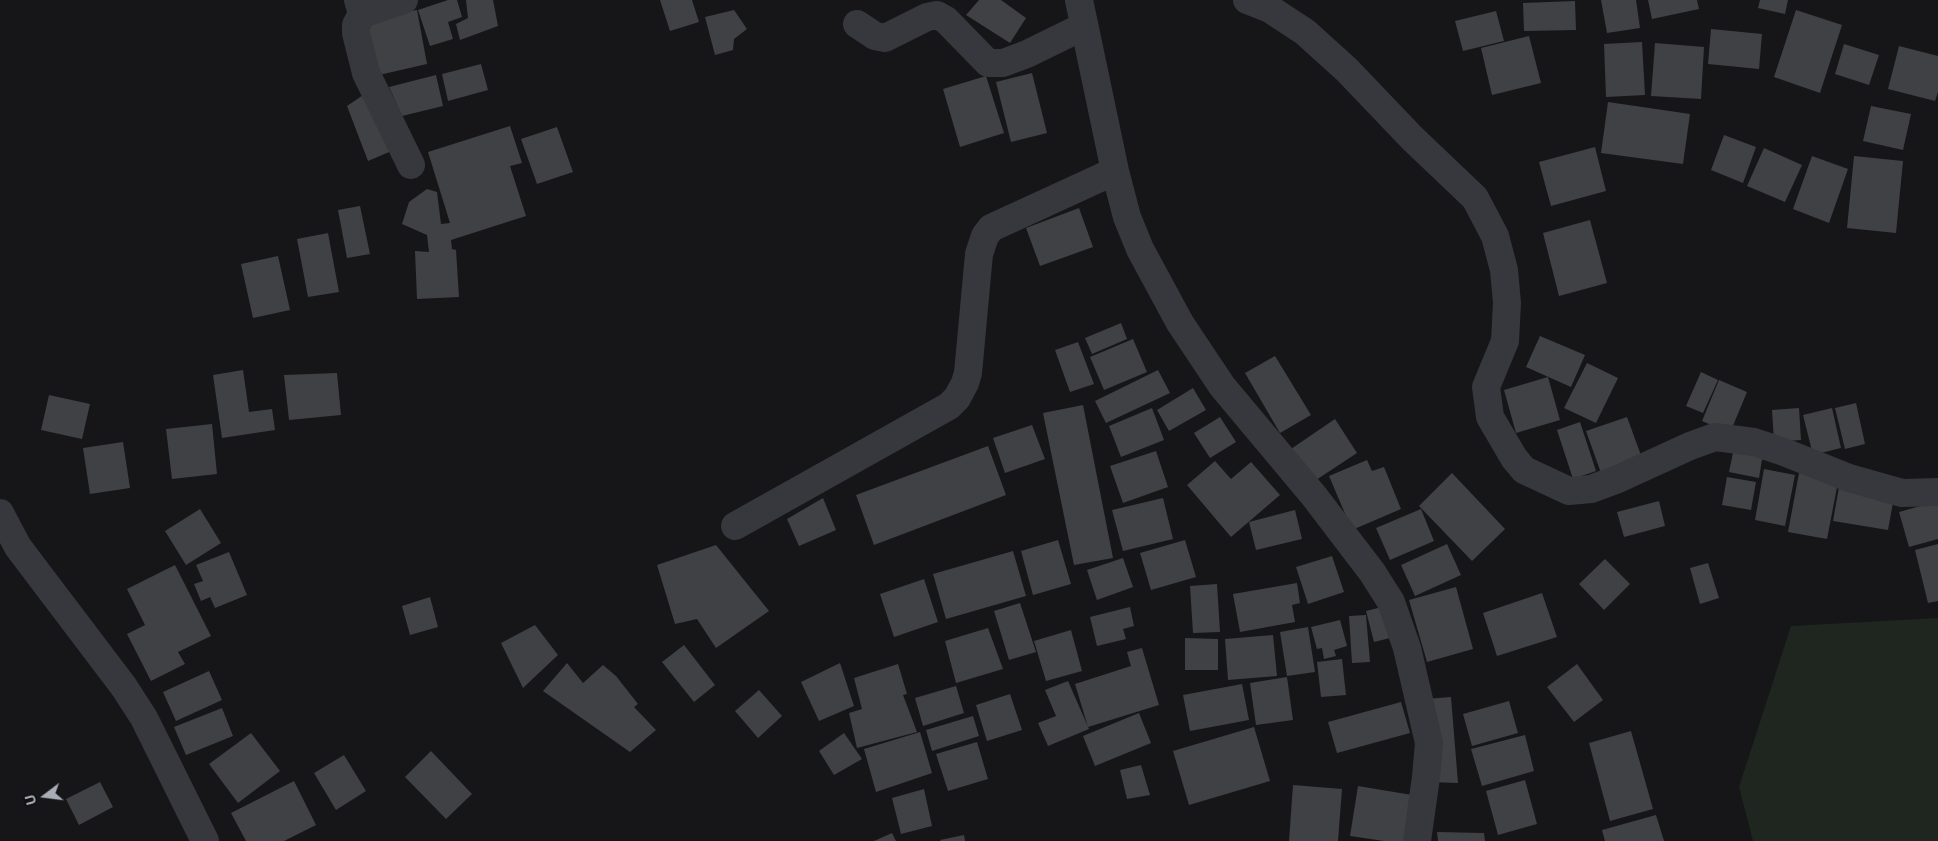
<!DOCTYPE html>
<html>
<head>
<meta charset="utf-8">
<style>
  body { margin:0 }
  #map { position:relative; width:1938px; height:841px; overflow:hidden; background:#161618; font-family:"Open Sans",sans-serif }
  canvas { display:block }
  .north { position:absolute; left:20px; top:771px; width:50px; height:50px; -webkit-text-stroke:4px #111113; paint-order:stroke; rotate:255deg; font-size:14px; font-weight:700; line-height:20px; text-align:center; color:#a8adb8 }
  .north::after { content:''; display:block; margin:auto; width:18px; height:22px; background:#a8adb8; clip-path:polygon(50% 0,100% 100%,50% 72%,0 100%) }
</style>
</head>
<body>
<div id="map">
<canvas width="1938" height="841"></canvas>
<div class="north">U</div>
</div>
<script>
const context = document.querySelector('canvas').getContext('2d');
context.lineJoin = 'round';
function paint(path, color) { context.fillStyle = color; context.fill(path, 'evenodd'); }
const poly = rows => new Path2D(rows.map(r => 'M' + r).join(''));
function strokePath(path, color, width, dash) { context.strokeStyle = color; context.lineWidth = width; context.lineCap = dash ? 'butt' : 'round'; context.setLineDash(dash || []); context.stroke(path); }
paint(poly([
  [1938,618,1938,841,1753,841,1739,787,1791,626]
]), '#1e261f');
paint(poly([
  [448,0,457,0,462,17,448,22,453,39,430,46,418,10],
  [466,0,493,0,498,26,460,40,456,24,468,18],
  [660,0,692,0,699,22,670,31],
  [979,0,1001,0,1026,18,1010,43,966,15],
  [1601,0,1636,0,1640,28,1607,33],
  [1648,0,1697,0,1699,9,1652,19],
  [1760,0,1788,0,1785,14,1758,8],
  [1575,1,1576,30,1524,31,1523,3],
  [417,10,427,64,379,75,366,19],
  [734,10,747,29,734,39,733,50,715,55,705,17],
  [1796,10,1842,25,1820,93,1774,77],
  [1496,11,1504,41,1463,51,1455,21],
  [1711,29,1762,34,1759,69,1708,64],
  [1529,36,1541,83,1492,95,1481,48],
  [1642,42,1645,95,1606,97,1604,44],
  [1655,43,1704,47,1701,99,1651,96],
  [1844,44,1879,55,1869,85,1835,74],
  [1899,46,1938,56,1938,92,1935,101,1888,89],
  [481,64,488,90,448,101,442,74],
  [1032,73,1047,133,1011,142,996,82],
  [436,75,443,106,402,116,389,87],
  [986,76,1004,133,960,147,943,89],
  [375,87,401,147,368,161,347,106],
  [1608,102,1690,114,1683,164,1601,153],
  [1871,106,1911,114,1903,150,1863,141],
  [510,126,522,163,510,166,526,216,451,240,452,249,456,250,459,297,417,299,415,251,429,252,427,235,402,224,409,202,427,189,437,192,441,224,450,223,428,152],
  [557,127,573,172,537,184,521,139],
  [1724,135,1756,147,1743,183,1711,170],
  [1595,147,1606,191,1551,206,1539,162],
  [1764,148,1802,165,1785,202,1747,186],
  [1812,156,1848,169,1829,223,1793,209],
  [1854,156,1903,161,1896,233,1847,228],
  [360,206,370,254,347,258,338,210],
  [1079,208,1093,247,1040,266,1026,228],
  [1590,220,1607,283,1559,296,1543,233],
  [328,233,339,292,308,297,297,239],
  [278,256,290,310,253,318,241,264],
  [1121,323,1127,339,1092,354,1085,338],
  [1540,336,1585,355,1571,387,1526,367],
  [1133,339,1147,372,1104,390,1090,357],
  [1078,342,1094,384,1070,392,1055,350],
  [1275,356,1311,415,1280,433,1245,373],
  [1587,363,1618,378,1596,423,1564,408],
  [243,370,249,412,272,409,275,430,222,438,213,375],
  [1158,370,1170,393,1106,423,1095,401],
  [1701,372,1718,380,1703,413,1686,406],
  [337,373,341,415,289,420,284,375],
  [1548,377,1560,420,1516,433,1504,390],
  [1719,380,1747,392,1730,433,1702,421],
  [1193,388,1206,410,1169,431,1157,410],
  [49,395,90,404,82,439,41,430],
  [1856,403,1865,444,1845,449,1835,408],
  [1083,405,1113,558,1074,565,1043,413],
  [1152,408,1164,440,1121,457,1109,426],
  [1799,408,1801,440,1774,442,1772,410],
  [1832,408,1841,448,1813,455,1803,415],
  [1220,417,1236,442,1210,458,1194,433],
  [1627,417,1642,458,1601,473,1586,431],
  [1335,419,1357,453,1310,484,1288,451],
  [1580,422,1596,471,1573,479,1557,430],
  [212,424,217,474,172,479,166,429],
  [1032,425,1045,459,1005,473,993,438],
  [123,442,130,488,90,494,83,448],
  [988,446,1006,495,874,545,856,495],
  [1734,448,1763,453,1759,478,1729,472],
  [1156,451,1168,487,1123,503,1110,466],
  [1367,460,1372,471,1384,467,1401,509,1352,530,1329,476],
  [1215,461,1231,479,1251,462,1280,495,1231,537,1187,485],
  [1764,469,1795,475,1785,526,1755,520],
  [1452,473,1505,529,1472,561,1419,506],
  [1799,473,1838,482,1827,539,1788,532],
  [1727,477,1756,482,1751,510,1722,505],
  [1839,487,1894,497,1888,530,1833,521],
  [823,498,836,530,799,546,787,519],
  [1163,498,1173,539,1123,551,1112,510],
  [1659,501,1665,526,1624,537,1617,512],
  [1938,501,1938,539,1909,547,1899,512],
  [200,509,221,543,186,565,165,531],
  [1421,509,1434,541,1390,560,1376,528],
  [1295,510,1302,539,1256,550,1249,522],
  [1058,540,1071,584,1033,595,1021,551],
  [1185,540,1196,577,1151,590,1140,553],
  [1447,544,1461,575,1415,596,1401,565],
  [1938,544,1938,601,1928,603,1915,550],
  [716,545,769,611,716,648,697,619,675,624,657,565],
  [1013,551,1026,596,946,619,933,574],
  [229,552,247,595,215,608,210,597,201,601,194,584,203,581,196,565],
  [1332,556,1344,592,1308,604,1296,567],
  [1123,558,1133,587,1097,600,1087,570],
  [1605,559,1630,584,1604,610,1579,584],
  [1708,563,1719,598,1700,604,1690,568],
  [175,565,211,636,178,652,185,664,151,681,127,634,145,625,127,589],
  [924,579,938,622,894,637,880,594],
  [1297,583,1300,603,1292,605,1295,622,1240,632,1233,594],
  [1217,584,1220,632,1193,633,1190,586],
  [1456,587,1473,649,1427,662,1409,600],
  [1542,593,1557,637,1497,656,1483,613],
  [430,597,438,627,410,635,402,606],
  [1020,603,1036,652,1009,660,994,611],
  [1130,607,1134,626,1123,629,1126,639,1097,646,1090,617],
  [1382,607,1390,638,1374,642,1366,611],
  [1366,615,1370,662,1352,663,1349,616],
  [1340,620,1347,646,1334,650,1336,656,1324,659,1322,648,1317,649,1311,627],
  [535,625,558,655,523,688,501,643],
  [1308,627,1315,672,1287,676,1280,632],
  [988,628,1003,669,956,683,945,641],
  [1071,630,1082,671,1046,681,1034,641],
  [1273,635,1277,676,1228,680,1225,639],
  [1185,638,1218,639,1218,670,1185,670],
  [684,645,715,685,694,702,662,662],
  [1142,648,1159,705,1088,727,1075,684,1131,666,1127,652],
  [1342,659,1346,695,1321,697,1317,662],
  [567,663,583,683,603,665,616,676,638,704,634,707,656,730,630,752,543,691],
  [840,663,854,706,819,721,801,682],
  [898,664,907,694,903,695,917,732,857,748,849,713,862,709,854,678],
  [1577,664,1603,700,1574,722,1547,687],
  [209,671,222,700,176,721,163,692],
  [1287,677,1293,720,1256,725,1250,683],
  [1068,681,1089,729,1048,746,1038,723,1056,716,1045,690],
  [1242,684,1249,720,1190,731,1183,695],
  [956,686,964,713,923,726,915,698],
  [759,690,782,716,758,738,735,711],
  [1010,694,1022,730,987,741,976,705],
  [1451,697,1458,783,1430,782,1426,699],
  [1509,701,1518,733,1472,746,1463,714],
  [1401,702,1410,733,1337,753,1328,722],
  [222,708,233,736,186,755,174,727],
  [1139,713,1151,743,1095,766,1083,736],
  [973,716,979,736,932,751,926,730],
  [1254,727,1270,781,1189,805,1173,751],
  [1631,731,1653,809,1610,821,1589,743],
  [920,732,932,773,876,792,864,749],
  [251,733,280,771,238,803,209,764],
  [844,733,862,759,834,775,819,751],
  [1525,735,1534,771,1482,786,1471,749],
  [977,742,988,779,948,791,936,754],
  [431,751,472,794,446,819,405,777],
  [344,755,366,791,336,810,314,773],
  [1141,765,1150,795,1127,799,1120,770],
  [1525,780,1537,824,1498,835,1486,791],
  [294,781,316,825,284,841,246,841,231,813],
  [100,782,113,807,79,825,66,799],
  [1293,785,1342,789,1338,841,1289,841],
  [1358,786,1418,796,1411,841,1384,841,1350,836],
  [924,789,932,826,901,834,892,798],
  [1656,815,1664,841,1605,841,1602,830],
  [1437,832,1484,833,1485,841,1438,841],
  [892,833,896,841,874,841],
  [964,835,965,841,941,841,940,840]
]), '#404145');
strokePath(poly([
  [358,0,362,14,404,0],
  [1079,0,1115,171,1127,217,1140,249,1180,323,1222,386,1314,496,1372,572,1391,602,1407,648,1429,743,1426,777,1417,841],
  [1247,0,1270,9,1305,32,1347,70,1412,138,1475,198,1495,236,1504,270,1507,303,1505,341,1486,387,1490,417,1514,458,1524,470,1569,491,1591,489,1618,479,1690,446,1715,437,1754,442,1784,452,1849,478,1902,493,1938,492],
  [362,14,356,25,356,33,366,73,411,165],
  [857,24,875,36,885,38,927,17,937,15,946,20,988,63,1003,63,1027,54,1084,26],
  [0,513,18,547,124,687,144,718,205,841],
  [735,526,949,406,957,398,965,383,968,373,979,254,985,236,991,228,1115,171]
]), '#37383d', 28);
</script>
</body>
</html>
